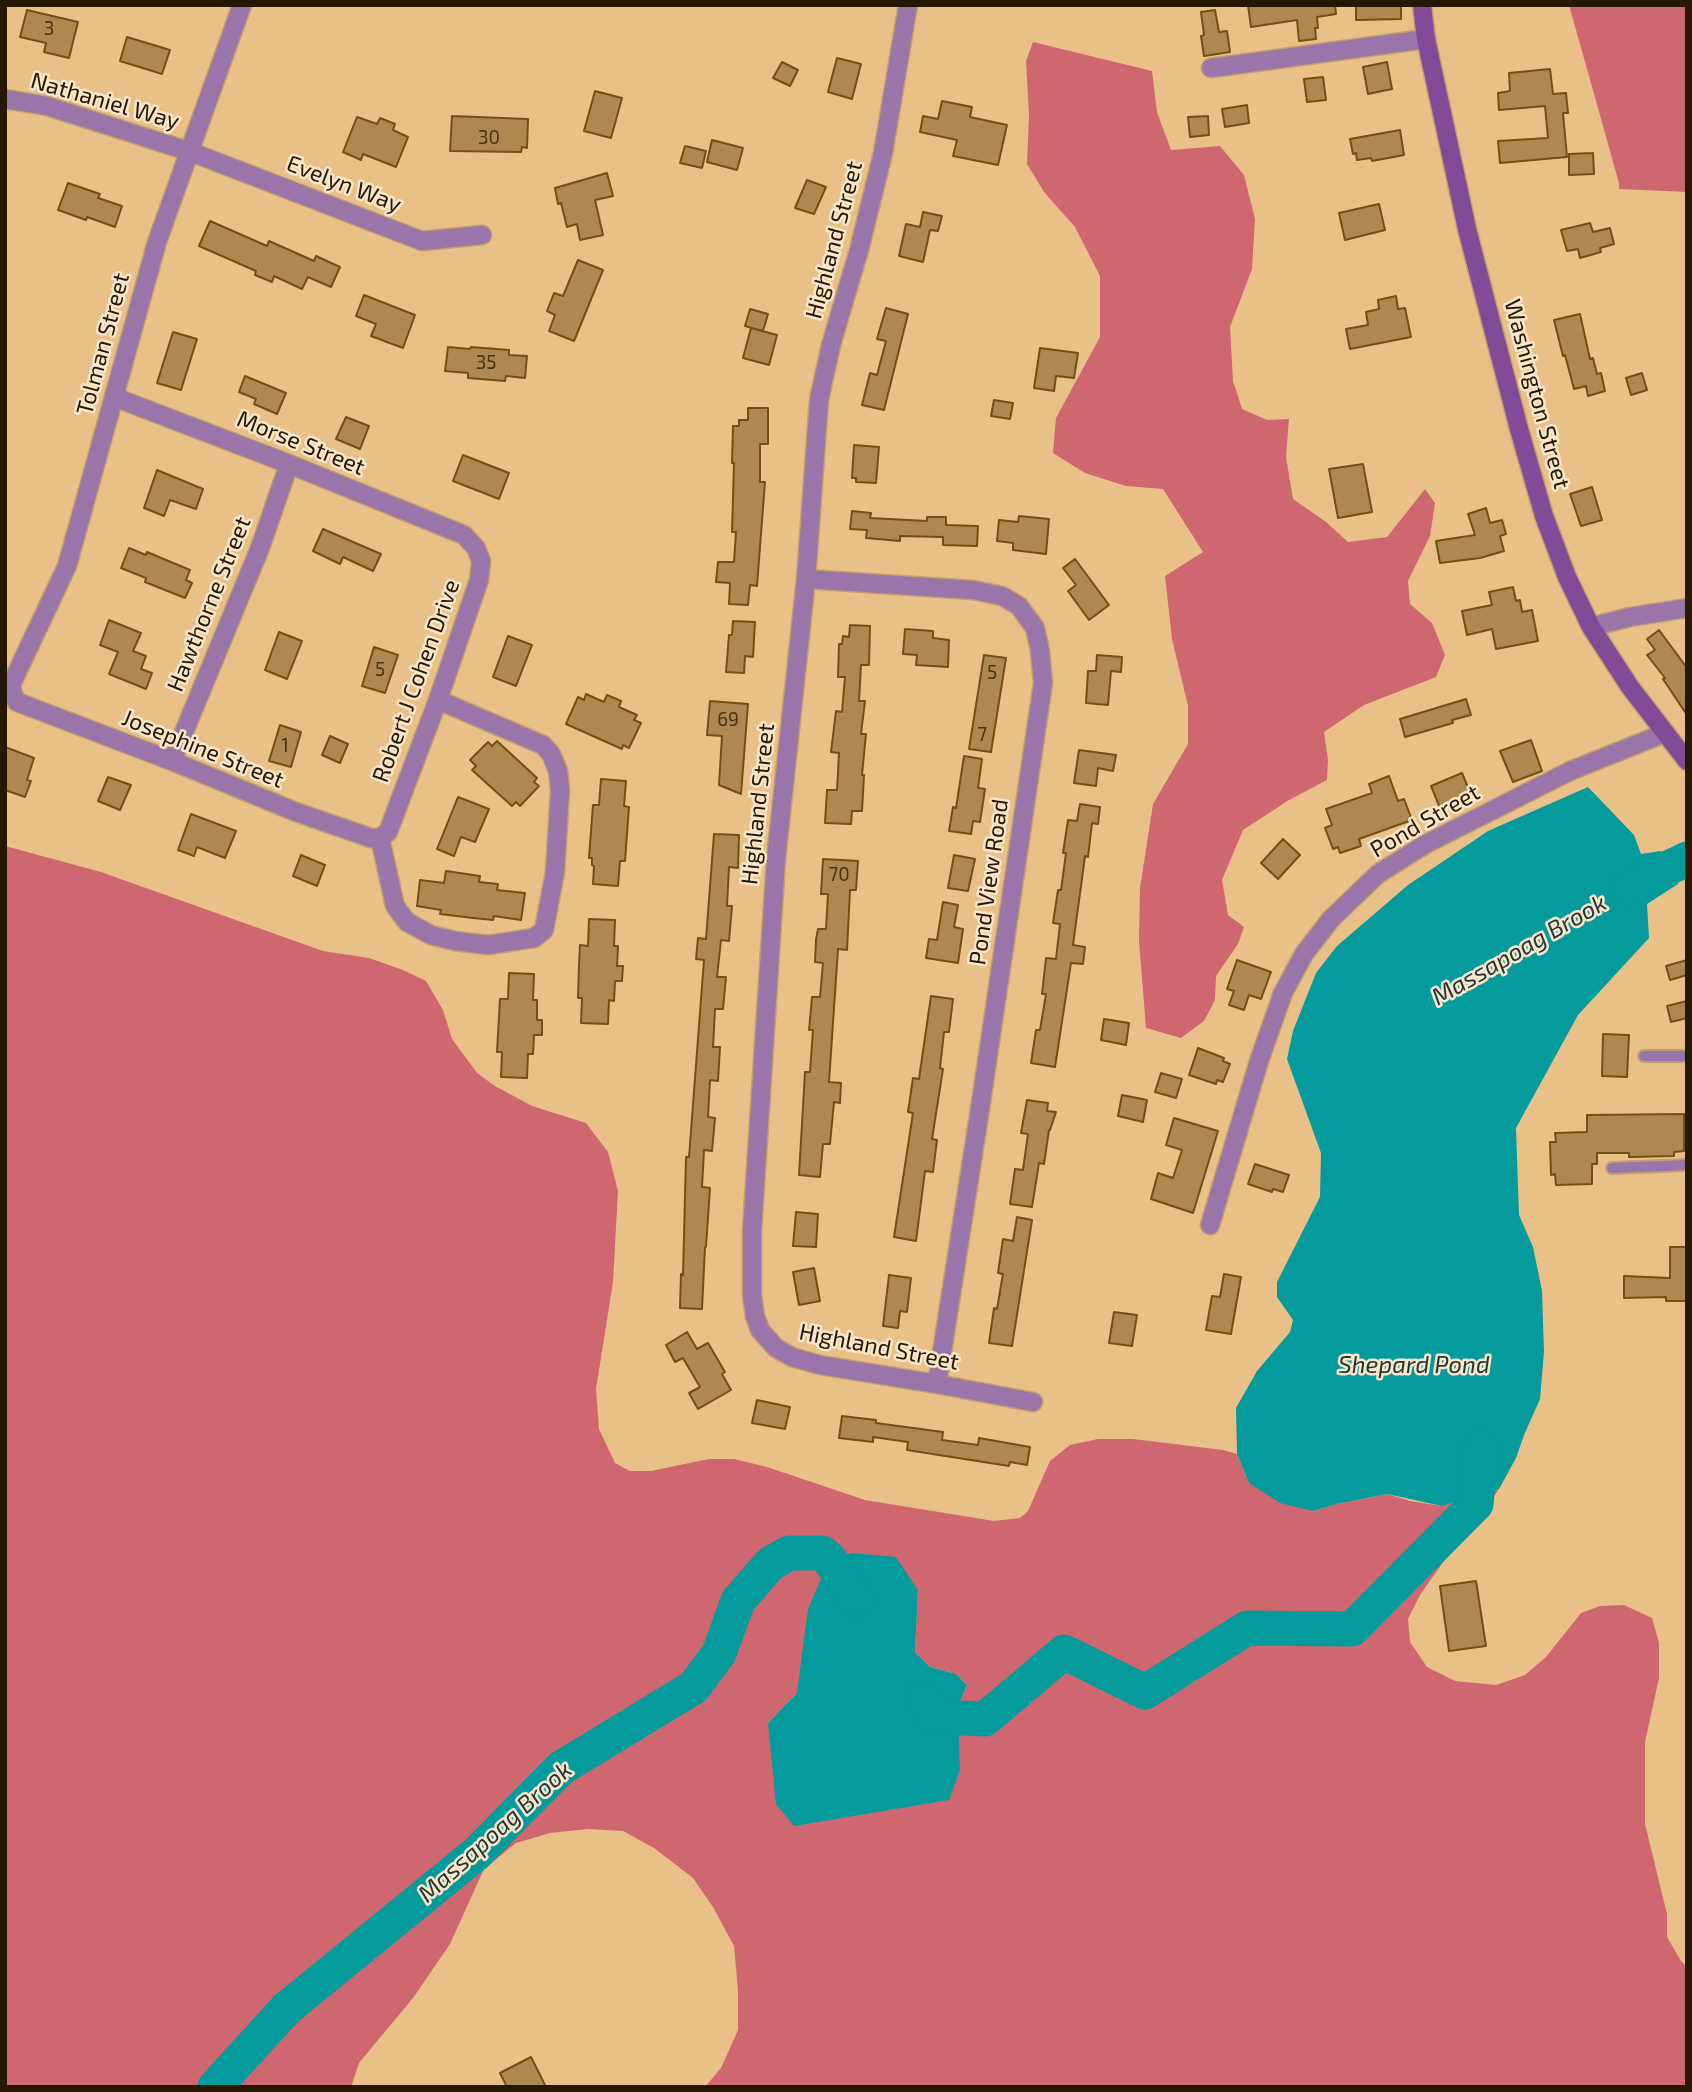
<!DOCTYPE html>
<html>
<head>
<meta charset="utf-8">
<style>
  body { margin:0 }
  #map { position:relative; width:1692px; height:2092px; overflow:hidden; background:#e9c188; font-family:"Exo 2",sans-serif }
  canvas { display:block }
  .frame { position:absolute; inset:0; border:7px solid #261702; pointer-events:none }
</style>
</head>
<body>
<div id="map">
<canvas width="1692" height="2092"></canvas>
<div class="frame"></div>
</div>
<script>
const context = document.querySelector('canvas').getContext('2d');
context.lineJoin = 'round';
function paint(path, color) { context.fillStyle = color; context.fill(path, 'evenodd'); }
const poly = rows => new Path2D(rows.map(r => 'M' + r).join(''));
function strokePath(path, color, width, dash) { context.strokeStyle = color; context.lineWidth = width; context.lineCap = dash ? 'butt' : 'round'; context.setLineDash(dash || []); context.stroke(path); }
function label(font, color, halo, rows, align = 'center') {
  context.font = font + ' "Exo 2",sans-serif'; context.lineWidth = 5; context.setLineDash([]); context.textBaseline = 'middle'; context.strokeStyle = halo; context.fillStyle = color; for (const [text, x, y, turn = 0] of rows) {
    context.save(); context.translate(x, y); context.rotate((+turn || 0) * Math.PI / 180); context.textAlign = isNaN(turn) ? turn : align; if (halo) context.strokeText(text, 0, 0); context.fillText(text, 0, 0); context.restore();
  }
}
paint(poly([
  [1569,5,1687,5,1687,192,1619,189,1619,183],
  [1033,42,1152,71,1157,112,1171,150,1220,146,1244,175,1255,219,1252,269,1230,327,1233,381,1242,409,1267,420,1289,419,1286,457,1293,499,1326,522,1348,542,1387,537,1425,489,1435,503,1430,536,1408,581,1410,604,1432,623,1445,655,1436,677,1364,705,1324,732,1328,760,1327,780,1289,800,1243,830,1222,880,1228,915,1244,927,1238,944,1216,976,1215,1000,1204,1021,1181,1038,1146,1028,1139,941,1140,888,1153,804,1188,744,1188,706,1172,639,1165,576,1203,552,1163,489,1126,486,1085,473,1053,453,1056,418,1100,337,1100,276,1075,227,1044,192,1027,164,1029,115,1026,61],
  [5,846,101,872,323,951,369,958,403,970,426,981,443,1010,452,1039,477,1073,495,1086,532,1106,586,1123,608,1152,618,1191,613,1282,596,1389,599,1429,615,1463,630,1471,651,1471,709,1459,734,1459,767,1467,865,1500,994,1521,1020,1518,1028,1511,1050,1461,1070,1445,1098,1439,1133,1439,1223,1450,1237,1454,1249,1483,1313,1511,1337,1504,1387,1494,1410,1501,1442,1506,1499,1489,1472,1530,1444,1561,1420,1595,1408,1619,1410,1642,1427,1667,1455,1681,1496,1685,1525,1675,1546,1657,1581,1613,1600,1606,1624,1605,1652,1618,1659,1643,1659,1678,1645,1742,1645,1824,1667,1914,1667,1937,1681,1961,1687,1967,1687,2087,705,2087,721,2068,738,2030,738,1990,734,1946,713,1907,693,1878,654,1848,623,1831,588,1829,550,1833,516,1843,484,1869,450,1944,413,1998,359,2063,351,2087,5,2087],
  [918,1590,915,1652,930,1667,956,1674,967,1685,959,1704,960,1770,768,1723,797,1693]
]), '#cf6771');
paint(poly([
  [1588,787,1634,835,1641,854,1661,851,1678,884,1647,904,1649,938,1578,1015,1516,1128,1519,1215,1533,1247,1542,1291,1544,1352,1540,1399,1524,1435,1516,1458,1499,1489,1442,1506,1387,1494,1337,1504,1313,1511,1280,1503,1249,1483,1237,1454,1236,1408,1257,1371,1290,1332,1293,1320,1277,1297,1277,1282,1320,1197,1321,1153,1287,1059,1293,1031,1316,973,1337,946,1408,885,1488,831],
  [852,1553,896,1557,918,1590,915,1652,930,1667,956,1674,967,1685,959,1704,960,1770,949,1800,794,1826,776,1804,768,1723,797,1693,808,1609,829,1560]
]), '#059a9b');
strokePath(poly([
  [1629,887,1687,859],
  [923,1698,935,1717,985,1719,1064,1652,1145,1692,1247,1628,1352,1629,1476,1504,1481,1448],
  [215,2087,286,2009,477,1853,561,1768,694,1687,719,1653,738,1601,770,1564,789,1553,822,1553,830,1560,856,1599]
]), '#059a9b', 35);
const building = poly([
  [1248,5,1335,5,1336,14,1317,17,1318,28,1315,28,1316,39,1299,41,1297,20,1251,27,1248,5],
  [1356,5,1401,5,1401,19,1356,20,1356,5],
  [27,10,78,22,69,58,44,52,46,43,20,37,27,10],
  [1215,10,1219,32,1227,31,1230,52,1204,56,1201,36,1204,35,1201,12,1215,10],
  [127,37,170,50,162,74,120,61,127,37],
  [837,58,861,64,852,99,828,92,837,58],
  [782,62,798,70,790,86,773,78,782,62],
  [1387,62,1392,89,1368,94,1363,67,1387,62],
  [1550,69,1553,94,1566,93,1568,113,1563,113,1567,157,1500,163,1498,141,1548,138,1545,106,1499,110,1498,93,1510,91,1509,73,1550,69],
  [1323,77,1326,100,1307,102,1304,79,1323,77],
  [595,91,622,98,611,138,584,131,595,91],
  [942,101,972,107,970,117,1007,125,998,165,953,156,957,140,920,132,923,116,938,119,942,101],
  [1247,105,1249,123,1225,127,1222,109,1247,105],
  [452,116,528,119,527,148,522,147,521,152,450,151,452,116],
  [1208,116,1209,135,1190,137,1188,117,1208,116],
  [357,117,377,124,380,118,395,124,393,130,408,137,396,167,363,154,361,160,343,152,357,117],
  [1400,130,1404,155,1372,161,1371,158,1357,160,1356,153,1353,154,1350,139,1400,130],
  [712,140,743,148,737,170,707,162,712,140],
  [685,146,706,151,702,168,680,163,685,146],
  [1593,153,1594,174,1569,175,1569,154,1593,153],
  [607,173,613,196,595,200,603,235,580,240,577,224,567,227,561,203,558,204,555,188,607,173],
  [807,180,826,187,814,214,795,208,807,180],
  [68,183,100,194,98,198,122,206,115,227,87,217,86,220,58,210,68,183],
  [1379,204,1385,230,1345,240,1339,213,1379,204],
  [923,212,942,216,938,231,930,230,923,262,899,256,906,224,920,227,923,212],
  [210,221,267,246,269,241,314,261,316,256,340,267,331,287,308,277,302,289,274,276,272,282,255,275,256,271,199,246,210,221],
  [1590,223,1593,232,1610,228,1614,244,1600,248,1601,252,1580,258,1578,249,1567,251,1561,230,1590,223],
  [578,260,603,270,574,341,549,331,555,315,547,311,554,293,563,296,578,260],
  [364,295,415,315,403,348,371,336,376,324,356,316,364,295],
  [1396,296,1398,309,1405,308,1411,337,1350,349,1346,329,1368,325,1366,312,1379,309,1378,300,1396,296],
  [886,308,908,314,884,410,862,405,870,373,877,375,886,341,877,339,886,308],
  [750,309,768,314,763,331,745,326,750,309],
  [1580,314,1590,359,1593,358,1597,374,1601,373,1605,391,1588,396,1586,386,1574,389,1565,355,1563,356,1554,320,1580,314],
  [751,328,777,335,769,365,743,358,751,328],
  [173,332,197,339,181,390,157,383,173,332],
  [448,347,470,349,471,347,509,350,509,355,527,356,525,378,506,376,505,381,468,378,468,373,445,371,448,347],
  [1040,348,1078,353,1074,378,1056,376,1054,391,1034,388,1040,348],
  [1642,373,1647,390,1631,395,1626,378,1642,373],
  [245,376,286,393,277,414,254,404,256,399,239,392,245,376],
  [994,400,1013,403,1010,419,991,416,994,400],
  [748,408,768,408,768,444,760,444,760,482,765,482,757,586,750,585,748,605,729,604,730,583,716,582,718,562,734,562,736,532,732,532,734,463,732,463,733,426,739,426,739,420,748,420,748,408],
  [346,417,369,426,360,449,336,439,346,417],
  [854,445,879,447,876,483,856,482,856,478,852,478,854,445],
  [463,455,509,473,499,499,453,481,463,455],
  [1363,464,1372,512,1338,518,1329,469,1363,464],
  [157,470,203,489,196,509,170,500,164,516,144,508,157,470],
  [1592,487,1602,520,1581,526,1570,494,1592,487],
  [1486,508,1490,523,1502,520,1506,534,1500,536,1504,551,1480,558,1440,563,1436,541,1475,535,1468,514,1486,508],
  [852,511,871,513,870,518,927,521,927,517,946,517,946,525,978,526,977,546,943,545,943,537,900,536,900,541,866,538,867,530,850,529,852,511],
  [1019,516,1049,519,1046,554,1013,550,1013,543,997,541,999,520,1018,522,1019,516],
  [323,529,381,554,373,571,343,557,340,564,313,551,323,529],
  [129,548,146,555,147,552,190,570,186,580,192,583,185,598,145,582,146,578,121,568,129,548],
  [1075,559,1109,605,1089,620,1068,591,1076,585,1063,568,1075,559],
  [1513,587,1516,601,1520,600,1522,612,1532,610,1538,641,1496,649,1492,629,1467,635,1462,611,1492,605,1489,592,1513,587],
  [109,620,141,633,133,651,146,656,141,669,152,673,146,689,109,674,118,652,100,645,109,620],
  [733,621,755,622,753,657,745,656,744,673,726,672,729,635,732,635,733,621],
  [850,625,870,626,869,665,861,665,859,701,865,701,861,734,866,734,862,775,864,775,862,811,852,811,851,824,825,823,827,790,837,790,839,753,831,752,836,711,842,712,845,677,838,677,839,644,842,644,843,636,849,637,850,625],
  [905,629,933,631,933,638,949,640,948,667,916,665,917,655,903,654,905,629],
  [1659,630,1687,668,1687,715,1663,679,1665,678,1647,655,1655,650,1647,639,1659,630],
  [279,632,302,641,287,679,265,670,279,632],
  [508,636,532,645,516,686,493,677,508,636],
  [374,647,398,655,385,693,362,686,374,647],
  [984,655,1006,658,991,752,969,749,984,655],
  [1097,655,1122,657,1121,672,1111,671,1108,705,1086,703,1088,671,1096,671,1097,655],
  [586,694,604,702,607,695,621,701,619,707,637,715,634,720,641,723,629,748,623,745,622,749,566,724,578,697,584,700,586,694],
  [1466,699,1471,715,1452,720,1453,723,1405,737,1400,719,1466,699],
  [710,701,748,704,741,794,719,785,722,736,707,735,710,701],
  [280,725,301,732,291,767,269,761,280,725],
  [330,736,348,744,340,763,322,755,330,736],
  [1531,740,1542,771,1513,782,1500,751,1531,740],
  [497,741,537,778,534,782,539,786,520,806,516,802,512,806,472,770,476,766,470,760,488,742,492,746,497,741],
  [5,747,34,758,27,780,31,781,25,797,5,790,5,747],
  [1079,750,1116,755,1113,771,1098,768,1096,786,1074,783,1079,750],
  [964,756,982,759,978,788,985,789,980,822,973,821,971,834,949,831,953,807,956,808,964,756],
  [1462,773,1471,795,1440,808,1431,786,1462,773],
  [1389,776,1398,801,1404,799,1412,820,1359,839,1361,846,1340,853,1338,847,1333,849,1325,828,1332,825,1326,809,1372,793,1369,784,1389,776],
  [108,777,131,785,120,810,98,801,108,777],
  [601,779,626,781,624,806,629,807,625,861,620,861,618,886,593,884,594,866,592,865,592,858,589,858,593,805,599,805,601,779],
  [458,797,489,809,475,842,461,837,454,856,437,849,458,797],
  [1080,804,1100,807,1098,824,1092,823,1088,857,1085,856,1073,945,1085,947,1083,964,1071,963,1055,1067,1031,1063,1036,1030,1040,1030,1046,994,1042,994,1046,958,1056,959,1060,924,1053,923,1058,890,1061,890,1066,853,1063,853,1068,820,1077,821,1080,804],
  [191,814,236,831,225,858,197,847,194,856,178,850,191,814],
  [714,834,739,835,738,868,729,867,727,906,732,906,729,941,721,940,717,977,726,977,723,1009,715,1009,713,1047,720,1047,718,1081,710,1080,708,1117,715,1118,712,1151,704,1150,702,1187,710,1188,706,1247,705,1247,702,1309,680,1308,681,1274,683,1275,686,1157,689,1157,704,960,696,959,698,938,706,939,714,834],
  [1283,839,1300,855,1278,879,1261,863,1283,839],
  [301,855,325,865,317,886,293,876,301,855],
  [954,855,975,859,968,891,948,888,954,855],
  [823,859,858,861,856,890,850,890,847,950,838,949,829,1082,841,1083,840,1103,834,1102,830,1144,823,1144,820,1177,799,1175,805,1072,810,1072,813,1030,809,1030,812,997,820,997,823,963,815,962,816,940,818,929,826,929,828,894,821,894,823,859],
  [446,871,480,876,479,882,498,884,497,890,525,893,521,920,494,916,493,920,473,918,440,914,441,910,417,906,420,880,444,883,446,871],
  [943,902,958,905,954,927,963,929,958,963,926,958,929,939,937,940,943,902],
  [589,919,615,920,614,946,618,946,617,966,623,966,622,981,615,981,614,1001,609,1000,608,1024,581,1023,582,998,578,998,579,964,580,945,588,946,589,919],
  [1237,960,1271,972,1261,999,1249,995,1244,1010,1229,1005,1234,991,1227,989,1237,960],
  [1687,960,1687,975,1670,980,1666,966,1687,960],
  [509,973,534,974,533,1000,537,1000,537,1020,542,1020,542,1035,534,1035,533,1054,528,1054,527,1078,501,1077,502,1052,497,1052,500,999,508,999,509,973],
  [931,996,953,999,949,1032,944,1032,940,1068,943,1069,932,1139,937,1140,933,1172,925,1171,916,1241,894,1237,913,1113,908,1112,913,1078,919,1079,931,996],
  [1687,1001,1687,1018,1671,1022,1667,1006,1687,1001],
  [1104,1019,1129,1023,1126,1045,1101,1040,1104,1019],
  [1603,1034,1629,1035,1627,1077,1602,1076,1603,1034],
  [1198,1048,1224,1058,1223,1061,1230,1064,1223,1082,1217,1080,1216,1084,1189,1075,1198,1048],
  [1161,1073,1182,1079,1176,1098,1155,1092,1161,1073],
  [1122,1095,1147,1100,1143,1122,1118,1116,1122,1095],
  [1027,1100,1048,1103,1047,1111,1056,1112,1050,1130,1049,1130,1044,1164,1039,1163,1032,1207,1010,1204,1015,1169,1023,1170,1028,1134,1021,1133,1027,1100],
  [1684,1114,1684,1151,1674,1152,1674,1156,1629,1157,1629,1153,1597,1153,1597,1164,1592,1164,1592,1184,1556,1185,1555,1174,1551,1175,1550,1142,1556,1142,1555,1133,1587,1132,1587,1115,1684,1114],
  [1174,1118,1218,1131,1193,1213,1151,1199,1158,1173,1173,1178,1182,1150,1166,1145,1174,1118],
  [1255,1164,1289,1175,1283,1192,1273,1189,1272,1192,1248,1184,1255,1164],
  [796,1212,818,1214,816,1247,793,1246,796,1212],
  [1017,1217,1032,1220,1012,1346,989,1343,994,1308,997,1309,1003,1274,998,1273,1003,1239,1013,1241,1017,1217],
  [1670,1247,1687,1247,1687,1301,1666,1301,1666,1297,1624,1298,1624,1276,1670,1278,1670,1247],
  [814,1268,820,1301,799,1305,793,1272,814,1268],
  [1224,1274,1241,1277,1231,1334,1206,1330,1212,1296,1220,1297,1224,1274],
  [889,1275,911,1278,907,1312,900,1311,898,1328,883,1326,889,1275],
  [1114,1312,1137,1315,1132,1346,1109,1343,1114,1312],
  [687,1332,697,1349,708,1343,725,1372,722,1374,731,1390,698,1409,689,1393,700,1387,683,1358,675,1362,666,1345,687,1332],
  [757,1400,790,1407,785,1429,752,1423,757,1400],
  [842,1416,876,1420,876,1423,943,1432,942,1440,978,1445,979,1438,1030,1447,1027,1465,1010,1462,1009,1466,907,1450,908,1442,873,1437,873,1442,839,1438,842,1416],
  [1476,1581,1486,1646,1449,1651,1440,1586,1476,1581],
  [531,2057,546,2087,507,2087,500,2073,531,2057]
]);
paint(building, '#ae8851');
strokePath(building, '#724f14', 2);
const lane = poly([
  [1644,1056,1687,1056],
  [1612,1168,1687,1165]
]);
const street = poly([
  [242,5,157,242,67,566,11,685,13,694,17,702,172,761,296,812,371,838,380,838],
  [908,5,883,153,859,250,831,345,819,400,806,579,776,859,752,1231,752,1296,755,1316,760,1330,776,1348,792,1357,820,1365,937,1384,1033,1402],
  [1211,68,1426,39],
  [5,99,47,106,191,152,422,241,482,235],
  [114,397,289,464,464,535,476,548,481,561,479,580,438,700,388,832,380,838],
  [806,579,973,590,1002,596,1019,606,1035,628,1040,651,1043,683,980,1109,937,1384],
  [1591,627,1630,617,1687,608],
  [172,761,260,548,289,464],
  [380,838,395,906,407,922,431,935,455,941,488,945,534,938,544,930,555,872,560,790,558,771,551,754,543,745,438,700],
  [1210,1225,1259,1061,1283,993,1304,954,1331,919,1378,874,1424,845,1570,771,1665,733]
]);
const secondary = poly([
  [1422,5,1426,39,1467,229,1519,429,1544,516,1567,577,1591,627,1630,687,1687,761]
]);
strokePath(lane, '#c29f6d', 14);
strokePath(street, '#c29f6d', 21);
strokePath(secondary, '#c29f6d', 21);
strokePath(lane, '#9a75a9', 10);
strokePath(street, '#9a75a9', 18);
strokePath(secondary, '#814b98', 18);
label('19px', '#483316', null, [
  ["3",49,29],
  ["30",489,138],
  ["35",486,363],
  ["5",380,670],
  ["5",992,673],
  ["69",728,720],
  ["7",982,735],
  ["1",285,746],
  ["70",839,875]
]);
label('23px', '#261702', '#fae6ca', [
  ["Nathaniel Way",105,101,16],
  ["Evelyn Way",344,184,21],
  ["Highland Street",834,240,-75],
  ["Tolman Street",103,344,-75],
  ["Washington Street",1537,394,75],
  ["Morse Street",301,443,22],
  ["Hawthorne Street",209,604,-68],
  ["Robert J Cohen Drive",416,681,-70],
  ["Josephine Street",203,749,22],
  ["Highland Street",758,804,-84],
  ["Pond Street",1425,821,-30],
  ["Pond View Road",989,882,-82],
  ["Highland Street",879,1347,11]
]);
label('italic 24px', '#1d3737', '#fae6ca', [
  ["Massapoag Brook",1519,950,-30],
  ["Shepard Pond",1414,1365],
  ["Massapoag Brook",495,1832,-42]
]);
</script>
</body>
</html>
